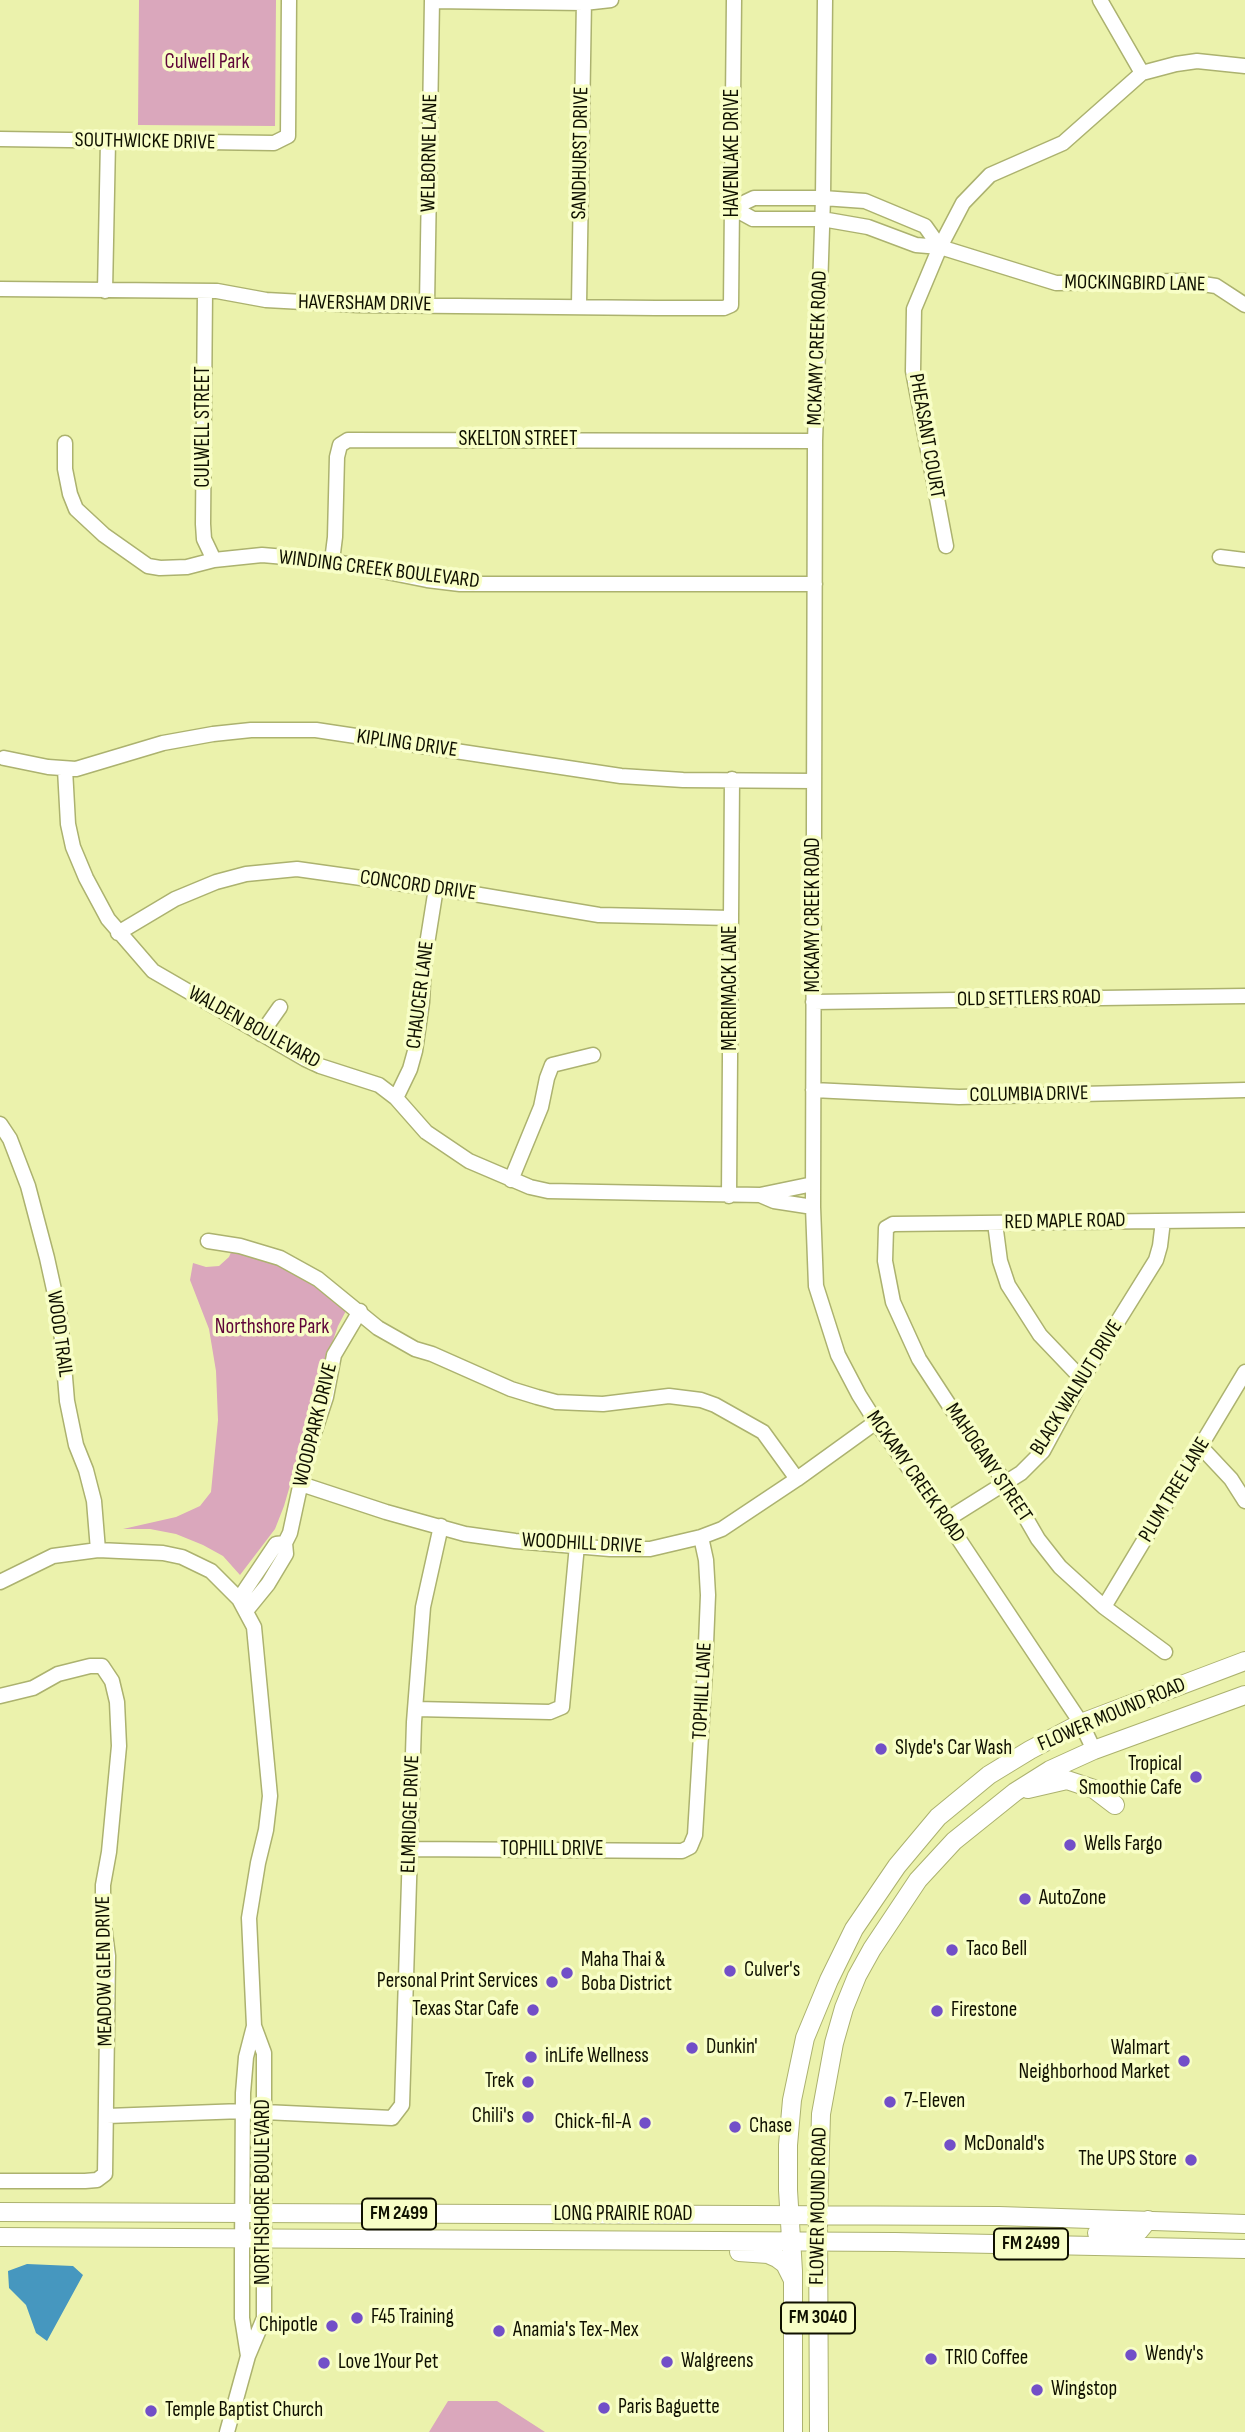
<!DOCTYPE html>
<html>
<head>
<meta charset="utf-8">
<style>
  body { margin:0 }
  canvas { display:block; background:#ebf2ac }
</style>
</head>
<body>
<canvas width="1245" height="2432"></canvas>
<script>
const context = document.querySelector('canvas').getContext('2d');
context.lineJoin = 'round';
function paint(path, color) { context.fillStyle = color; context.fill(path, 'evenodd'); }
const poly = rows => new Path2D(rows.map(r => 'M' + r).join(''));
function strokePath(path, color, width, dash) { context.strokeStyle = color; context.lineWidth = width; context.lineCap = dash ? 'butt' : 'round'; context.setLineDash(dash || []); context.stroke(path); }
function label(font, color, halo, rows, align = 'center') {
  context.font = font + ' "Sofia Sans Condensed",sans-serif'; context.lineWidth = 7; context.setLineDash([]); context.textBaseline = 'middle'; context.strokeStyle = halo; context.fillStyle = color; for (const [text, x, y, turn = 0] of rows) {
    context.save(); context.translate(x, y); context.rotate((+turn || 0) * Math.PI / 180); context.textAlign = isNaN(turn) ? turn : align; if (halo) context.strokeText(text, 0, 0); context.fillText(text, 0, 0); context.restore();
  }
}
paint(poly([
  [139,0,276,0,275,126,138,125],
  [232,1250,283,1263,348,1307,338,1326,329,1352,284,1506,275,1529,240,1575,223,1556,203,1545,176,1534,150,1529,123,1529,176,1517,200,1506,211,1492,218,1420,216,1371,209,1329,190,1280,193,1263,206,1267,219,1266,229,1257],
  [448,2401,497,2401,545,2432,429,2432]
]), '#daa7bc');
paint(poly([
  [27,2264,73,2266,83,2275,47,2341,36,2333,26,2305,9,2288,8,2271]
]), '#4697bf');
const minor = poly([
  [825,0,823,198,815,441,813,1207,816,1286,838,1355,859,1395,876,1422,946,1520,1081,1723,1094,1750],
  [1100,0,1142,73],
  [432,1,584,3,611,0],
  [0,139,274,143,288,136,289,0],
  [733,208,753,219,822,219,868,227,916,245,940,247,1056,283,1183,281,1216,286,1245,305],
  [733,208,754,198,823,198,865,201,925,226,940,247],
  [0,289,217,291,266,300,358,305,656,308,724,308,731,305,734,0],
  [105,291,108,141],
  [205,291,203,524,204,539,214,560],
  [427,305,432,0],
  [579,305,584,0],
  [65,443,65,469,70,494,76,509,104,535,148,566,160,568,187,567,214,560,262,555,332,561,427,580,460,584,815,584],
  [946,546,913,371,914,309,940,247,963,203,990,175,1063,143,1142,73,1176,64,1197,61,1245,66],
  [1220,557,1245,560],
  [332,561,335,537,337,457,340,445,348,440,815,441],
  [4,758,48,767,76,769,163,743,213,734,251,730,316,730,621,776,683,780,814,781],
  [65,769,68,824,73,847,86,878,108,919,153,971,305,1059,320,1066,379,1085,396,1098,426,1132,469,1161,530,1187,548,1191,760,1195,813,1184],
  [118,933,175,899,216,882,246,874,297,869,468,893,599,915,731,918],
  [813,1002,1245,996],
  [261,1034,280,1007],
  [813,1090,959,1097,1245,1090],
  [396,1098,410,1069,415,1051,422,1002,424,963,436,888],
  [0,1124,10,1139,28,1186,47,1258,60,1317,67,1401,76,1445,86,1470,94,1501,98,1550],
  [511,1180,541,1107,547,1078,552,1065,593,1055],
  [760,1195,774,1201,813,1207],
  [729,1196,732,779],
  [995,1223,1000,1261,1008,1285,1040,1335,1082,1379],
  [208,1241,240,1246,280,1258,318,1279,378,1328,415,1349,432,1354,511,1389,537,1397,556,1402,603,1404,669,1396,701,1400,715,1405,763,1432,797,1479],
  [1201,1447,1231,1479,1245,1501],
  [301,1484,386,1512,465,1534,515,1541,610,1549,650,1549,701,1537,722,1529,797,1479,876,1422],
  [946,1520,1021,1473,1043,1451,1082,1379,1156,1260,1160,1246,1163,1221],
  [0,1582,53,1556,98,1550,163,1553,182,1557,211,1571,239,1599,254,1627,270,1796,266,1830,258,1863,249,1918,254,2026,246,2057,243,2093,242,2253,242,2318,248,2356],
  [239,1599,276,1544,285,1543],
  [1104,1607,1245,1372],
  [246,1611,268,1584,286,1554,285,1543,290,1533,307,1454,326,1397,334,1355,360,1311],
  [1165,1652,1104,1607,1060,1567,1038,1539,1005,1482,951,1408,919,1359,893,1302,885,1261,886,1228,893,1224,1245,1220],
  [0,1696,33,1688,58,1674,90,1666,102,1666,112,1681,117,1702,119,1746,109,1852,103,1885,103,1918,108,1956,105,2174,97,2180,85,2181,0,2181],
  [416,1709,550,1712,562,1707,577,1545],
  [411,1849,682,1851,690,1847,695,1835,705,1669,708,1595,706,1560,701,1537],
  [107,2116,243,2111,392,2118,402,2105,414,1722,423,1607,441,1526],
  [227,2432,248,2356,264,2318,264,2053,254,2026]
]);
const major = poly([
  [1028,1789,1067,1780,1094,1789,1115,1805],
  [0,2212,999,2216,1245,2224],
  [1097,2233,1132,2233,1139,2231,1148,2220],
  [0,2237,895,2242,1245,2249],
  [739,2252,768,2254,777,2258,785,2264,793,2280],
  [793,2432,793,2271,788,2190,788,2145,792,2100,805,2038,829,1980,854,1929,897,1866,938,1817,989,1775,1030,1750,1081,1723,1245,1661],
  [819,2432,818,2216,821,2114,834,2043,844,2008,857,1976,872,1949,918,1880,954,1841,1015,1792,1050,1770,1094,1750,1245,1695]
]);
strokePath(minor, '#acb26f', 17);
strokePath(major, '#acb26f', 20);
strokePath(minor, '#fff', 14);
strokePath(major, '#fff', 18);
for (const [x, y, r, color] of [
  [881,1749,7,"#724fc8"],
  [1196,1777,7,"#724fc8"],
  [1070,1845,7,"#724fc8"],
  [1025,1899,7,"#724fc8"],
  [952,1950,7,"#724fc8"],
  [730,1971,7,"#724fc8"],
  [567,1973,7,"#724fc8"],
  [552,1982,7,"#724fc8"],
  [533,2010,7,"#724fc8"],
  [937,2011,7,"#724fc8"],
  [692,2048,7,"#724fc8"],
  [531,2057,7,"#724fc8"],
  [1184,2061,7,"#724fc8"],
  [528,2082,7,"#724fc8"],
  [890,2102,7,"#724fc8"],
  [528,2117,7,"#724fc8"],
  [645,2123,7,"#724fc8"],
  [735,2127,7,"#724fc8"],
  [950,2145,7,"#724fc8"],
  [1191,2160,7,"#724fc8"],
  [357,2318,7,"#724fc8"],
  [332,2326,7,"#724fc8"],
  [499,2331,7,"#724fc8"],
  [1131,2355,7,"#724fc8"],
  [931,2359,7,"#724fc8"],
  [667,2362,7,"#724fc8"],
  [324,2363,7,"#724fc8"],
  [1037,2390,7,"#724fc8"],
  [604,2408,7,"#724fc8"],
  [151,2411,7,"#724fc8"]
]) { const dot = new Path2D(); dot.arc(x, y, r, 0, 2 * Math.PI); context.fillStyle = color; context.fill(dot); strokePath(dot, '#f8fec7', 2.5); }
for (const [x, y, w] of [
  [399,2214,74],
  [1031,2244,74],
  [818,2318,74]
]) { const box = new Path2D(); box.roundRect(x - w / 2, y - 15.5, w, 31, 5); context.fillStyle = '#f8fec7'; context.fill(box); strokePath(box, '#101100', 2); }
label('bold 19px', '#101100', null, [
  ["FM 2499",399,2214],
  ["FM 2499",1031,2244],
  ["FM 3040",818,2318]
]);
label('21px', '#5f0439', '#f8fec7', [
  ["Culwell Park",207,63],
  ["Northshore Park",272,1328]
]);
label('21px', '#101100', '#f8fec7', [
  ["SOUTHWICKE DRIVE",145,142,1],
  ["WELBORNE LANE",430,153,-89],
  ["SANDHURST DRIVE",581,153,-89],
  ["HAVENLAKE DRIVE",733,153,-90],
  ["MOCKINGBIRD LANE",1135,284,1],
  ["HAVERSHAM DRIVE",365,304,1],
  ["MCKAMY CREEK ROAD",818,348,-88],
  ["CULWELL STREET",204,427,-90],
  ["PHEASANT COURT",926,436,80],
  ["SKELTON STREET",518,440],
  ["WINDING CREEK BOULEVARD",379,570,7],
  ["KIPLING DRIVE",407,744,8],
  ["CONCORD DRIVE",418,886,8],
  ["MCKAMY CREEK ROAD",814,915,-90],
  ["MERRIMACK LANE",731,988,-90],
  ["CHAUCER LANE",421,995,-83],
  ["OLD SETTLERS ROAD",1029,999,-1],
  ["WALDEN BOULEVARD",254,1028,29],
  ["COLUMBIA DRIVE",1029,1095,-1],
  ["RED MAPLE ROAD",1065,1222,-1],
  ["WOOD TRAIL",59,1334,82],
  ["BLACK WALNUT DRIVE",1077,1388,-58],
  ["WOODPARK DRIVE",316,1425,-76],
  ["MAHOGANY STREET",988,1463,56],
  ["MCKAMY CREEK ROAD",915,1477,55],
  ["PLUM TREE LANE",1175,1490,-59],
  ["WOODHILL DRIVE",582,1544,3],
  ["TOPHILL LANE",703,1691,-87],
  ["FLOWER MOUND ROAD",1112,1715,-23],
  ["ELMRIDGE DRIVE",411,1814,-88],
  ["TOPHILL DRIVE",552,1850],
  ["MEADOW GLEN DRIVE",105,1971,-91],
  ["NORTHSHORE BOULEVARD",264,2192,-90],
  ["FLOWER MOUND ROAD",819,2206,-89],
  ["LONG PRAIRIE ROAD",623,2215]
]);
label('21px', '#101100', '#f8fec7', [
  ["Slyde's Car Wash",895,1749],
  ["Tropical",1182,1765,"right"],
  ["Smoothie Cafe",1182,1789,"right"],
  ["Wells Fargo",1084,1845],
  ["AutoZone",1039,1899],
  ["Taco Bell",966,1950],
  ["Maha Thai &",581,1961],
  ["Boba District",581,1985],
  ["Culver's",744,1971],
  ["Personal Print Services",538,1982,"right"],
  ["Texas Star Cafe",519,2010,"right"],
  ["Firestone",951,2011],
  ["Dunkin'",706,2048],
  ["Walmart",1170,2049,"right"],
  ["Neighborhood Market",1170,2073,"right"],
  ["inLife Wellness",545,2057],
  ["Trek",514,2082,"right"],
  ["7-Eleven",904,2102],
  ["Chili's",514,2117,"right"],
  ["Chick-fil-A",631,2123,"right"],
  ["Chase",749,2127],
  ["McDonald's",964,2145],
  ["The UPS Store",1177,2160,"right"],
  ["F45 Training",371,2318],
  ["Chipotle",318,2326,"right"],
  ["Anamia's Tex-Mex",513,2331],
  ["Wendy's",1145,2355],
  ["TRIO Coffee",945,2359],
  ["Walgreens",681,2362],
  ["Love 1Your Pet",338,2363],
  ["Wingstop",1051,2390],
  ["Paris Baguette",618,2408],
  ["Temple Baptist Church",165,2411]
], 'left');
</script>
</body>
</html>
